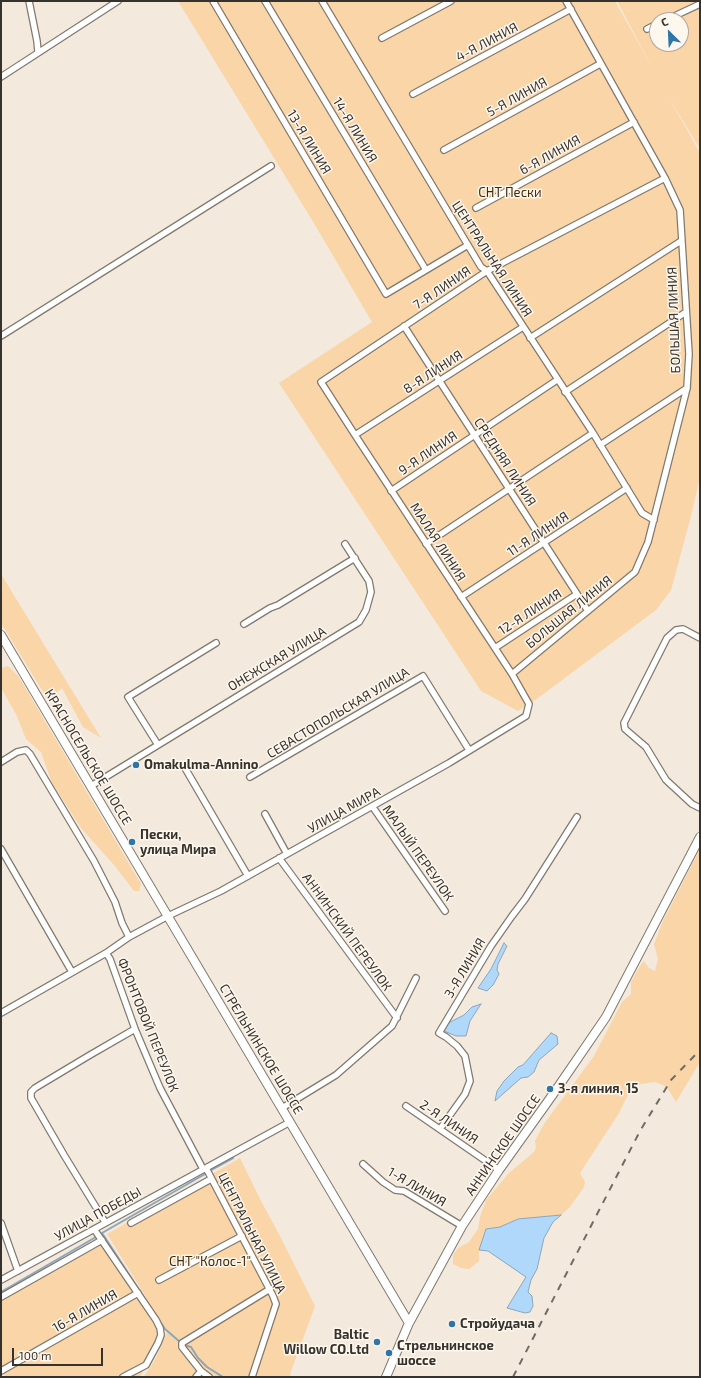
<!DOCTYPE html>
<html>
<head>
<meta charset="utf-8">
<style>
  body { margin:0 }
  #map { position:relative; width:701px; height:1378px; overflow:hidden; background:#f3e9dd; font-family:"Exo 2",sans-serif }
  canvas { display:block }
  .frame { position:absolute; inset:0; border:2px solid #36322e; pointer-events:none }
  .north { position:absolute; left:649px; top:12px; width:40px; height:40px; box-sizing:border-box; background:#fef7ed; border:1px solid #aea8a1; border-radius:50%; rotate:336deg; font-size:11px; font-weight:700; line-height:16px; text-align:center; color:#36322e }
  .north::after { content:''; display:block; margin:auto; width:14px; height:18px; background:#2e75a9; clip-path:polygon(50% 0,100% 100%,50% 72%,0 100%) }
  .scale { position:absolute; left:12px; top:1348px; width:91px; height:18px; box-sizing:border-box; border:2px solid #36322e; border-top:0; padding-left:5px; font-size:12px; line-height:14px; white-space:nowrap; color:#36322e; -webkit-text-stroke:3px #fef7ed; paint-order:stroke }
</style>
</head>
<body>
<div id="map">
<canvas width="701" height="1378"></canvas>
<div class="frame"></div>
<div class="north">С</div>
<div class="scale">100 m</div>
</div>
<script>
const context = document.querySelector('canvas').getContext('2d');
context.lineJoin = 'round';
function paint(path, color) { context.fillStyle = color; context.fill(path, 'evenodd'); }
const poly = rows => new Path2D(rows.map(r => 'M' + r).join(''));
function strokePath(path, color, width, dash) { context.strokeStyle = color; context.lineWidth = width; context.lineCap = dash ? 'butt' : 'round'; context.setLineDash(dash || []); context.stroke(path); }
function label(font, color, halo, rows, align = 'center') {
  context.font = font + ' "Exo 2",sans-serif'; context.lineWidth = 3; context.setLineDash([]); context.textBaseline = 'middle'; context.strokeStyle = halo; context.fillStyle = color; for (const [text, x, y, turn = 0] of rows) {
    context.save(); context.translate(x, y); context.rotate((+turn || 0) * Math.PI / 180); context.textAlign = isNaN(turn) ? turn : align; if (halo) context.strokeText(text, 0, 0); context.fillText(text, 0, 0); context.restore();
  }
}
paint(poly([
  [178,1,615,1,653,69,617,1,700,1,700,149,668,96,700,153,700,478,690,520,671,590,656,610,538,698,518,711,481,691,279,383,372,322,312,220],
  [657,20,681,20,681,44,657,44],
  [1,574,101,738,83,727,62,688,48,700,1,623],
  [8,666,19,677,141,884,139,891,134,891,114,865,81,828,52,783,41,752,26,739,16,714,1,688,1,668],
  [700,849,700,1062,676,1102,668,1089,663,1085,655,1082,641,1084,631,1089,619,1113,580,1173,585,1182,584,1187,570,1207,561,1215,518,1219,500,1227,486,1229,479,1250,479,1261,469,1269,461,1268,453,1264,453,1255,458,1248,469,1242,478,1229,480,1217,486,1200,509,1173,534,1152,536,1148,535,1141,544,1124,594,1056,622,1002,631,994,631,982,640,966,644,961,649,968,655,971,658,959,654,944,663,921],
  [240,1158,261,1201,279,1234,315,1306,290,1374,292,1377,144,1377,157,1356,167,1331,107,1234],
  [102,1245,157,1329,158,1337,144,1362,144,1370,140,1377,6,1377,1,1369,1,1301]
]), '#fad5a8');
const water = poly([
  [504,943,507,946,498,964,497,970,499,974,493,985,487,991,478,988,491,969,504,943],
  [481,1004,470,1021,466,1036,456,1036,444,1031,448,1023,464,1015,472,1007,481,1004],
  [551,1033,557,1036,558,1044,539,1060,534,1072,528,1077,521,1078,495,1101,497,1091,504,1081,518,1067,523,1065,551,1033],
  [561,1215,553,1222,544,1238,537,1269,531,1280,528,1292,532,1296,533,1306,530,1312,525,1313,507,1308,526,1277,488,1251,479,1250,486,1229,500,1227,518,1219,561,1215]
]);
paint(water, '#afd8fa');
strokePath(water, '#8ba6bd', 1);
strokePath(poly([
  [211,1170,233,1158],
  [1,1292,96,1237],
  [151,1308,102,1233,205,1174],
  [159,1320,165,1329,180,1342],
  [184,1345,191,1347,198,1358,207,1367,223,1377]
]), '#8ba6bd', 2);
const street = poly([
  [29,1,37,41,38,52],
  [213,1,386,294,468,245],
  [265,1,426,270],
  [322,1,481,267,487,271,593,433,642,513,654,520],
  [666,20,700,4],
  [647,29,657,24],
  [382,38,451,1],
  [1,77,118,1],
  [413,94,571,9],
  [444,150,600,64],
  [476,208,634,122],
  [404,326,588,611],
  [1,336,271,166],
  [530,338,681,241],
  [565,392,686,312],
  [355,435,523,327],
  [600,445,687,388],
  [391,491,557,380],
  [426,544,593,433],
  [461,597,627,488],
  [244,624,270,608,278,605,355,558],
  [700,638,683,629,676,630,667,638,624,723,625,729,646,747,666,780,692,804,700,808],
  [495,648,577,594],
  [512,674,635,572,648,542,687,388,689,354,680,210,665,178,566,1],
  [158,745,128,697,216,643],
  [1,762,17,752,26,750,30,754,94,861,115,902,122,923,129,937],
  [185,768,248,876],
  [250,777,423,676,469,750],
  [91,786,359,622,366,610,371,592,369,581,345,544],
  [372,806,445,911],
  [265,814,287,854],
  [1,849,72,972],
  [279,858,397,1018],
  [106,953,110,959,135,1029,160,1088,203,1169],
  [1,1013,106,953,129,937,168,916,221,891,449,763,526,716,529,704,512,674,355,435,321,382,487,271,665,178],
  [406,1106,499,1170],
  [282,1108,336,1075,392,1026,416,978],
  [440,1129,465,1094,470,1081,465,1056,457,1046,446,1037,439,1033,491,946,512,916,525,899,577,817],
  [363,1164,383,1182,395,1190,404,1191,462,1226],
  [206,1168,273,1296,276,1304,252,1377],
  [105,1222,64,1155,31,1098,31,1092,35,1088,90,1055,135,1029],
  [1,1223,18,1271],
  [131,1223,211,1179],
  [94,1229,156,1320,160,1328,161,1335,158,1343,146,1365,123,1377],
  [1,1280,290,1122],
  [159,1280,242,1236],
  [1,1297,102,1240],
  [1,1371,138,1293],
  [196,1377,201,1371],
  [209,1377,201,1371,182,1347,182,1343,270,1289]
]);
const secondary = poly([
  [1,635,409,1323],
  [386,1377,409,1323,462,1226,499,1170,556,1090,606,1017,700,837]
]);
strokePath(street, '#81796e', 8);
strokePath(secondary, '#81796e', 10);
strokePath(street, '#fff', 5.5);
strokePath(secondary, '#fff', 8);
strokePath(poly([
  [513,1377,640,1131,671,1080,700,1050]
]), '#716b65', 2, [7, 7]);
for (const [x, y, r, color] of [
  [136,765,4,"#2e75a9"],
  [132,842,4,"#2e75a9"],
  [550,1089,4,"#2e75a9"],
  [452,1324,4,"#2e75a9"],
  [377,1342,4,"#2e75a9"],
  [389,1353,4,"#2e75a9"]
]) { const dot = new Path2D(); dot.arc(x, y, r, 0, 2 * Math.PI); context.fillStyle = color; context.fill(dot); strokePath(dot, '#fef7ed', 1.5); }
label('13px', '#36322e', '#fef7ed', [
  ["4-Я ЛИНИЯ",487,42,-28],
  ["5-Я ЛИНИЯ",517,97,-29],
  ["14-Я ЛИНИЯ",355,130,59],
  ["13-Я ЛИНИЯ",309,142,59],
  ["6-Я ЛИНИЯ",550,155,-29],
  ["ЦЕНТРАЛЬНАЯ ЛИНИЯ",492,259,57],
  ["7-Я ЛИНИЯ",442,288,-34],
  ["БОЛЬШАЯ ЛИНИЯ",674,320,-92],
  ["8-Я ЛИНИЯ",433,372,-33],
  ["9-Я ЛИНИЯ",428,453,-34],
  ["СРЕДНЯЯ ЛИНИЯ",505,462,57],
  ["11-Я ЛИНИЯ",538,534,-33],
  ["МАЛАЯ ЛИНИЯ",438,542,57],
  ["12-Я ЛИНИЯ",530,612,-33],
  ["БОЛЬШАЯ ЛИНИЯ",569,612,-39],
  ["ОНЕЖСКАЯ УЛИЦА",277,659,-31],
  ["СЕВАСТОПОЛЬСКАЯ УЛИЦА",338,713,-31],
  ["КРАСНОСЕЛЬСКОЕ ШОССЕ",88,757,59],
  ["УЛИЦА МИРА",344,810,-29],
  ["МАЛЫЙ ПЕРЕУЛОК",418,853,55],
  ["АННИНСКИЙ ПЕРЕУЛОК",347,932,54],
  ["3-Я ЛИНИЯ",465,968,-59],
  ["ФРОНТОВОЙ ПЕРЕУЛОК",148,1025,68],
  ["СТРЕЛЬНИНСКОЕ ШОССЕ",261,1049,59],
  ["2-Я ЛИНИЯ",449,1122,34],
  ["АННИНСКОЕ ШОССЕ",503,1145,-55],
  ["1-Я ЛИНИЯ",417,1187,30],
  ["УЛИЦА ПОБЕДЫ",98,1214,-29],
  ["ЦЕНТРАЛЬНАЯ УЛИЦА",252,1233,63],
  ["16-Я ЛИНИЯ",85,1311,-30]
]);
label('13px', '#412b0c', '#fef7ed', [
  ["СНТ Пески",510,193],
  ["СНТ \"Колос-1\"",210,1262]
]);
label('bold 13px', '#36322e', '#fef7ed', [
  ["Omakulma-Annino",144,765],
  ["Пески,",140,835],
  ["улица Мира",140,850],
  ["3-я линия, 15",558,1089],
  ["Стройудача",460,1324],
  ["Baltic",369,1335,"right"],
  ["Willow CO.Ltd",369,1350,"right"],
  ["Стрельнинское",397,1346],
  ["шоссе",397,1361]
], 'left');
</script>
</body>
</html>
